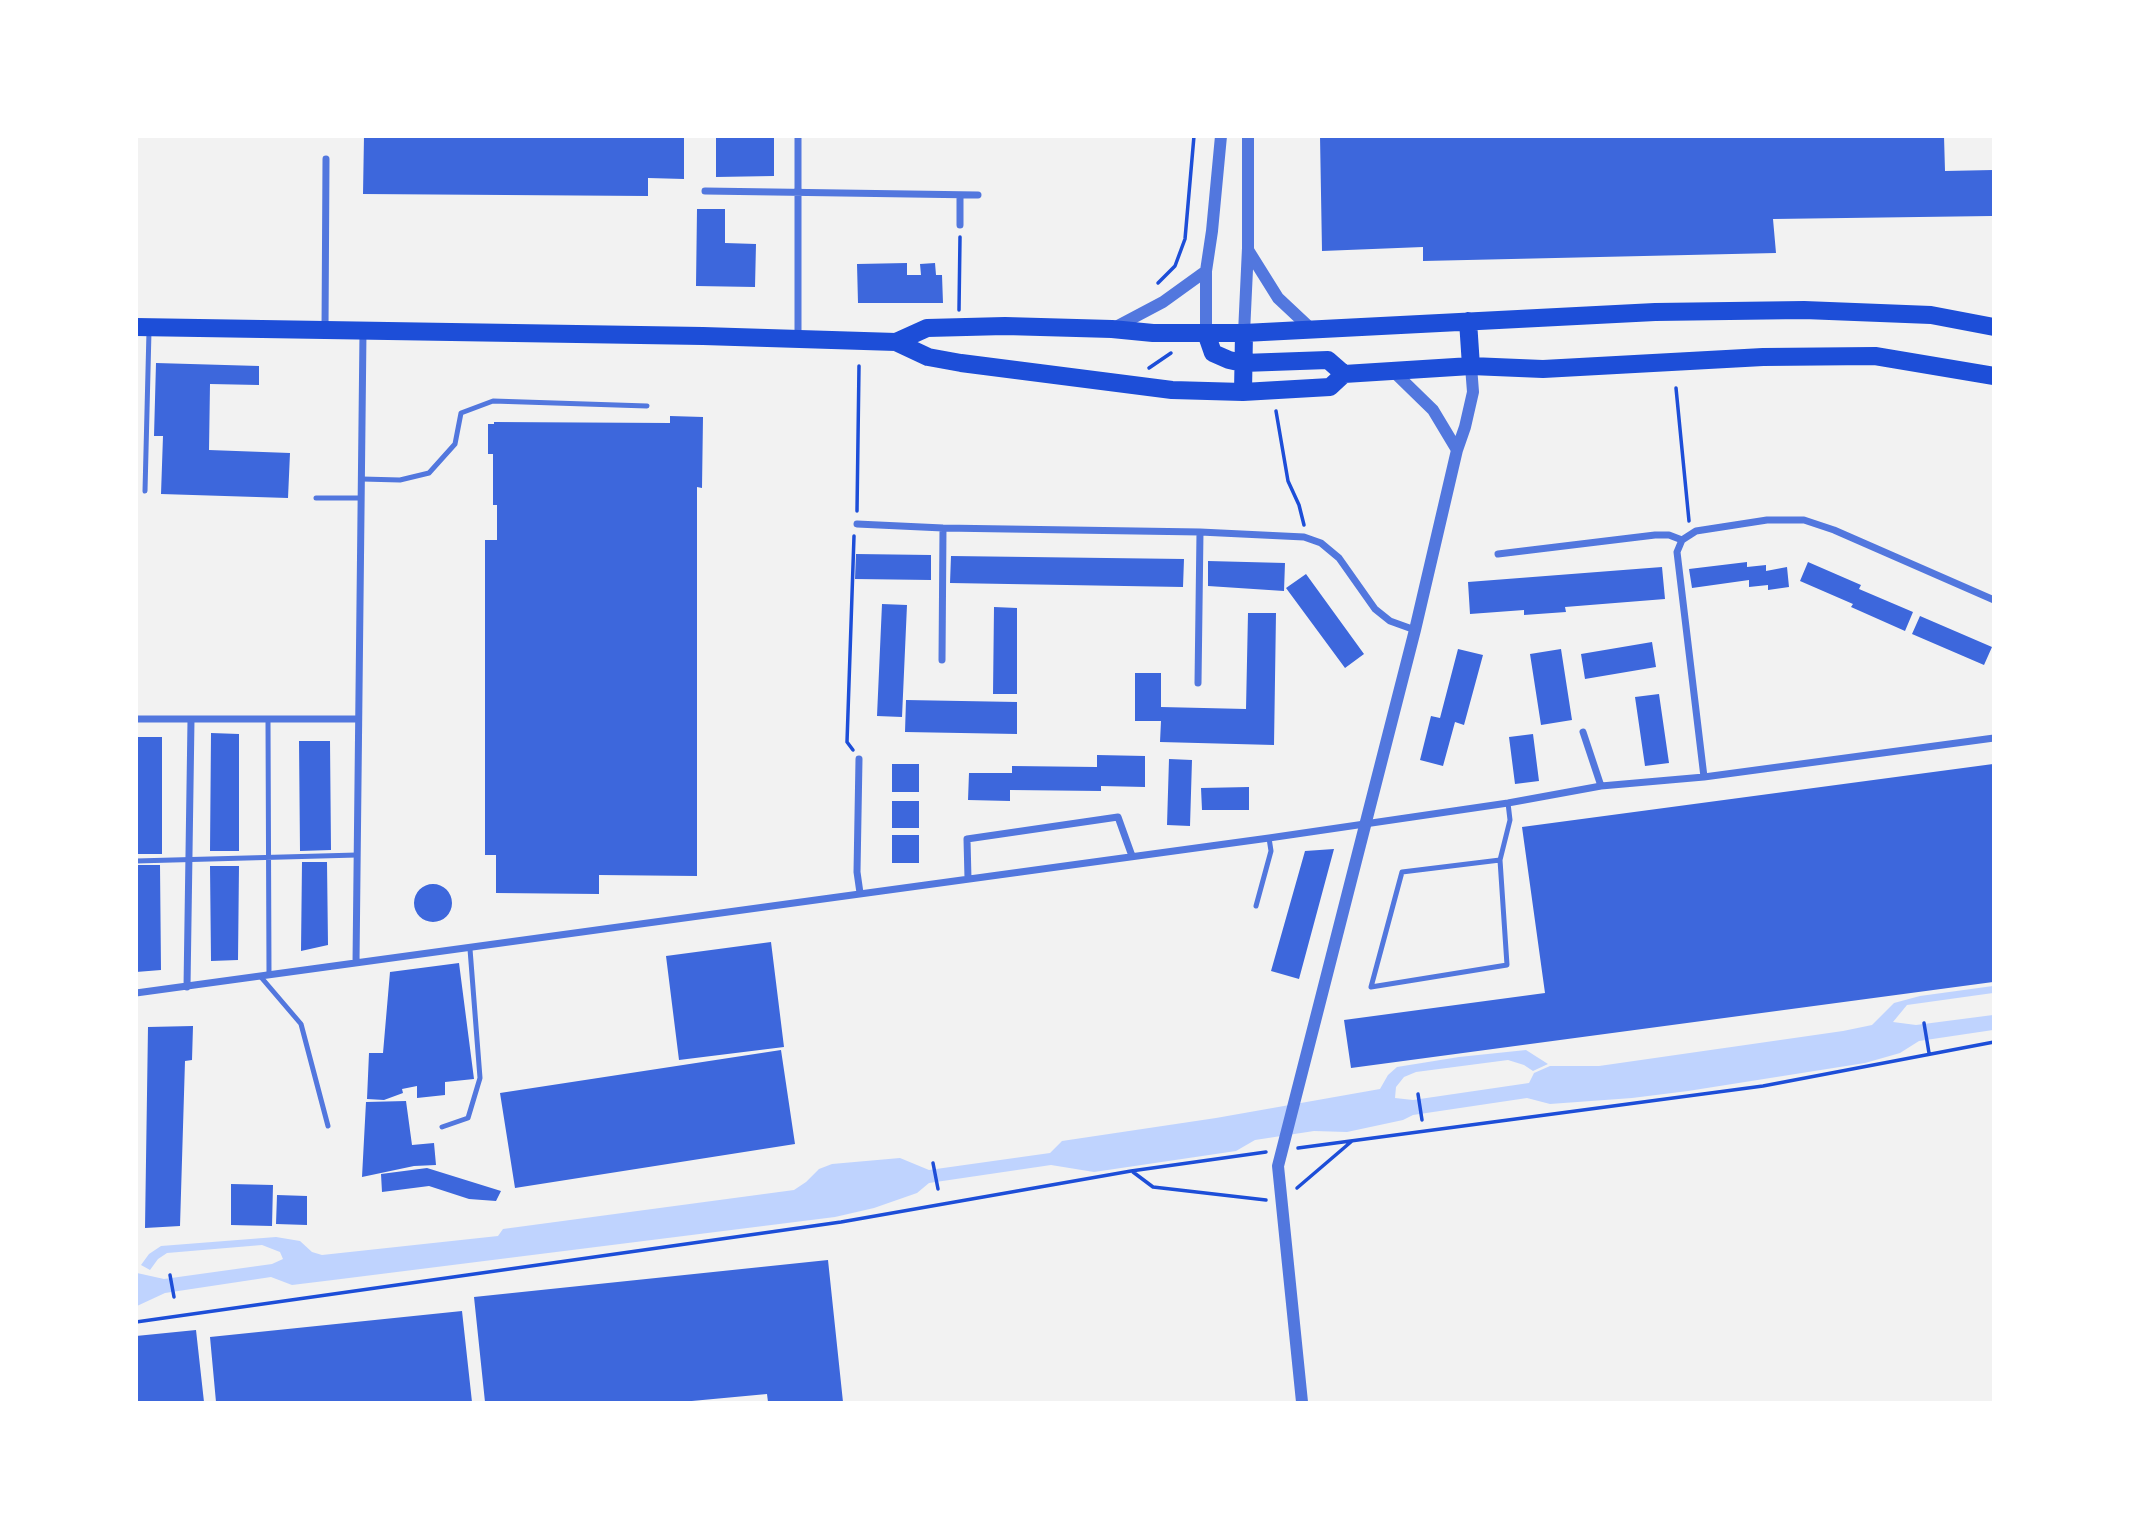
<!DOCTYPE html>
<html>
<head>
<meta charset="utf-8">
<style>
  body { margin:0 }
  #map { position:relative; width:2130px; height:1539px; overflow:hidden; background:#f2f2f2; font-family:"Alegreya Sans",sans-serif }
  canvas { display:block }
  .frame { position:absolute; inset:0; border:138px solid #fff; pointer-events:none }
</style>
</head>
<body>
<div id="map">
<canvas width="2130" height="1539"></canvas>
<div class="frame"></div>
</div>
<script>
const context = document.querySelector('canvas').getContext('2d');
context.lineJoin = 'round';
function paint(path, color) { context.fillStyle = color; context.fill(path, 'evenodd'); }
const poly = rows => new Path2D(rows.map(r => 'M' + r).join(''));
function strokePath(path, color, width, dash) { context.strokeStyle = color; context.lineWidth = width; context.lineCap = dash ? 'butt' : 'round'; context.setLineDash(dash || []); context.stroke(path); }
paint(poly([
  [1993,986,1993,993,1907,1005,1893,1022,1916,1025,1993,1015,1993,1030,1919,1041,1900,1053,1865,1063,1688,1091,1632,1098,1550,1104,1527,1098,1413,1115,1403,1120,1347,1132,1314,1131,1255,1140,1236,1151,1094,1172,1051,1165,929,1183,917,1193,874,1208,835,1217,333,1280,292,1285,271,1277,165,1293,137,1306,137,1273,164,1279,272,1264,283,1259,280,1252,262,1245,167,1253,158,1259,150,1270,141,1265,149,1254,161,1246,276,1237,300,1241,312,1252,322,1255,498,1236,503,1229,794,1190,806,1182,819,1169,832,1164,900,1158,929,1170,1050,1153,1062,1141,1216,1118,1380,1089,1388,1075,1397,1067,1459,1057,1526,1050,1548,1064,1533,1071,1524,1065,1508,1060,1416,1072,1404,1077,1396,1087,1395,1098,1413,1100,1529,1083,1534,1073,1550,1066,1599,1066,1843,1031,1872,1025,1894,1003,1920,996]
]), '#bfd3fe');
paint(poly([
  [364,136,684,136,684,179,648,178,648,196,363,194],
  [716,136,774,136,774,176,716,177],
  [1320,136,1944,136,1945,171,1993,170,1993,209,1992,216,1773,219,1776,253,1423,261,1423,247,1322,251],
  [697,209,725,209,725,243,756,244,755,287,696,286],
  [907,263,907,275,921,275,920,264,935,263,936,275,942,275,943,303,858,303,857,264],
  [156,363,259,366,259,385,210,384,209,450,290,453,288,498,161,494,163,436,154,436],
  [670,416,703,417,702,488,697,487,697,876,599,875,599,894,496,893,496,855,485,855,485,540,497,540,497,505,493,505,493,454,488,454,488,424,494,424,494,422,670,423],
  [856,554,931,555,931,580,855,579],
  [951,556,1184,559,1183,587,950,583],
  [1208,561,1285,563,1284,591,1208,586],
  [1747,562,1747,567,1766,565,1766,571,1787,567,1789,587,1768,590,1768,585,1749,587,1749,580,1692,588,1689,569],
  [1808,562,1861,585,1859,589,1913,612,1905,631,1851,607,1853,604,1800,581],
  [1662,567,1665,599,1565,607,1566,612,1524,615,1524,610,1470,614,1468,582],
  [1306,574,1364,654,1345,668,1286,588],
  [882,604,907,605,902,717,877,716],
  [994,607,1017,608,1017,694,993,694],
  [1248,613,1276,613,1274,745,1160,742,1161,721,1135,721,1135,673,1161,673,1161,707,1246,709],
  [1920,616,1992,647,1984,665,1912,634],
  [1652,642,1656,667,1585,679,1581,654],
  [1458,649,1483,655,1464,725,1455,722,1443,766,1420,760,1431,716,1440,718],
  [1561,649,1572,720,1541,725,1530,654],
  [1659,694,1669,763,1645,766,1635,697],
  [906,700,1017,702,1017,734,905,732],
  [211,733,239,734,239,851,210,851],
  [1533,734,1539,781,1515,784,1509,737],
  [136,737,162,737,162,854,136,854],
  [299,741,330,741,331,850,300,851],
  [1097,755,1145,756,1145,787,1101,786,1101,791,1010,790,1010,801,968,800,969,773,1012,773,1012,766,1097,767],
  [1169,759,1192,760,1190,826,1167,825],
  [892,764,919,764,919,792,892,792],
  [1993,764,1993,982,1351,1068,1344,1020,1545,993,1522,827],
  [1249,787,1249,810,1202,810,1201,788],
  [892,801,919,801,919,828,892,828],
  [892,835,919,835,919,863,892,863],
  [1334,849,1299,979,1271,971,1305,851],
  [302,862,327,862,328,945,301,951],
  [136,865,160,865,161,970,136,972],
  [210,866,239,866,238,960,211,961],
  '414 903a19 19 0 1 1 38 0a19 19 0 1 1-38 0Z',
  [771,942,784,1047,679,1060,666,956],
  [459,963,474,1079,445,1082,445,1095,417,1098,417,1086,402,1089,403,1093,384,1100,367,1099,369,1053,383,1053,390,972],
  [193,1026,192,1060,185,1061,180,1226,145,1228,148,1027],
  [781,1050,795,1144,515,1188,500,1093],
  [406,1101,412,1145,434,1143,436,1165,414,1166,362,1177,366,1102],
  [427,1168,501,1191,496,1201,469,1199,429,1186,382,1192,381,1174],
  [231,1184,273,1185,272,1226,231,1225],
  [277,1195,307,1196,307,1225,276,1224],
  [828,1260,843,1402,768,1402,767,1394,681,1402,485,1402,474,1297],
  [462,1311,472,1402,216,1402,210,1337],
  [196,1330,204,1402,136,1402,136,1336]
]), '#3d67dc');
strokePath(poly([
  [1158,283,1175,266,1185,239,1194,136],
  [959,310,960,237],
  [1149,368,1171,353],
  [1676,388,1689,521],
  [1276,411,1288,481,1299,505,1304,525],
  [857,511,859,366],
  [853,750,847,742,854,536],
  [1924,1023,1929,1053],
  [1418,1094,1422,1120],
  [1298,1148,1763,1086,1994,1042],
  [933,1163,938,1189],
  [1133,1172,1153,1187,1266,1200],
  [1297,1188,1352,1141],
  [170,1275,174,1297],
  [136,1322,841,1222,1131,1171,1266,1152]
]), '#1d4ed8', 3.5);
strokePath(poly([
  [362,479,400,480,429,473,455,444,461,413,493,401,647,406],
  [145,491,149,331],
  [316,498,361,498],
  [268,720,269,974],
  [1500,860,1402,872,1371,987,1507,965,1500,860,1510,820,1508,803],
  [136,861,357,855],
  [1256,906,1271,851,1269,838],
  [260,976,301,1024,328,1126],
  [442,1127,468,1118,480,1078,470,949]
]), '#5277de', 5);
strokePath(poly([
  [705,191,978,195],
  [960,195,960,225],
  [325,330,326,159],
  [798,337,798,136],
  [857,524,943,528,1200,532,1304,537,1321,543,1339,558,1375,609,1390,621,1415,630],
  [1498,554,1655,535,1669,535,1682,540],
  [942,660,943,528],
  [1198,683,1200,532],
  [136,719,358,719],
  [1583,732,1601,786],
  [859,759,857,872,860,893],
  [1704,777,1677,552,1682,540,1696,531,1767,520,1804,520,1834,530,1994,600],
  [968,879,967,839,1118,817,1132,856],
  [356,963,363,332],
  [187,987,191,720],
  [136,993,1269,838,1508,803,1601,786,1704,777,1994,738]
]), '#5277de', 7);
strokePath(poly([
  [1248,250,1278,298,1310,328],
  [1112,329,1163,302,1206,271],
  [1206,333,1206,271,1212,231,1221,136],
  [1244,333,1248,248,1248,136],
  [1393,371,1433,410,1457,450],
  [1302,1402,1278,1166,1415,630,1457,450,1465,427,1473,392,1471,366]
]), '#5277de', 12);
strokePath(poly([
  [1468,321,1471,366],
  [136,327,703,336,896,342,928,357,961,363,1172,390,1243,392,1330,387,1344,374,1471,366,1543,369,1763,357,1875,356,1994,376],
  [1206,333,1213,353,1229,360,1243,363,1328,360,1344,374],
  [896,342,927,328,1005,326,1112,329,1153,333,1244,333,1655,312,1804,310,1931,315,1994,327],
  [1243,392,1244,333]
]), '#1d4ed8', 18);
</script>
</body>
</html>
